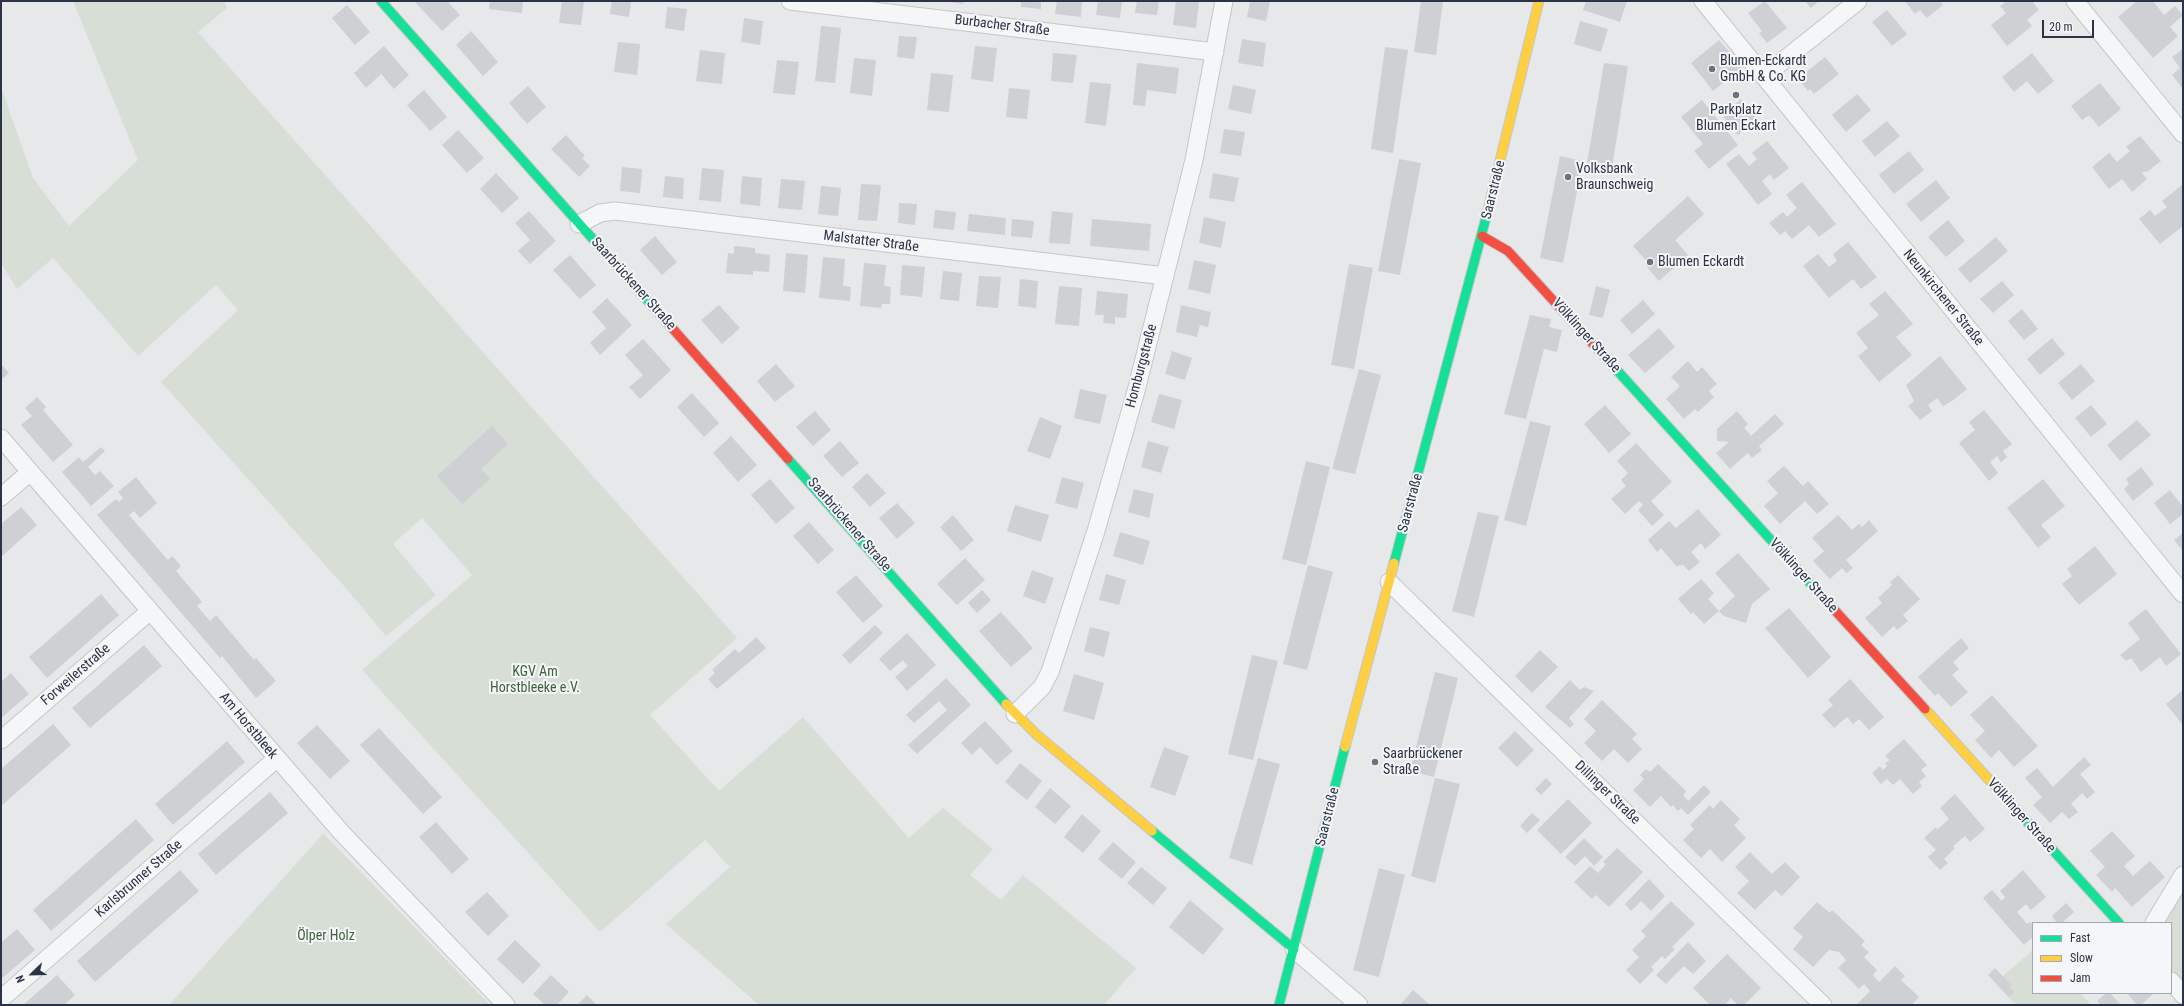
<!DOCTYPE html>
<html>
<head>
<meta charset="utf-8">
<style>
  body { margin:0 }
  #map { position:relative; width:2184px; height:1006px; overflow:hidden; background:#e6e8ea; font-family:"Roboto Condensed",sans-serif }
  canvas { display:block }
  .frame { position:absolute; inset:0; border:2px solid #2b3445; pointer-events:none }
  .legend { position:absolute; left:2032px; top:922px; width:140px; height:72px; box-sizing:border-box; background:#f4f6f9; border:1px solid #a4a8b1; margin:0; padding:5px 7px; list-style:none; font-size:12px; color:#2b3445 }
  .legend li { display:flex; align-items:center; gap:8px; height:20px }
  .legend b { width:20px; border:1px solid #a4a8b1 }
  .north { position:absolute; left:12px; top:954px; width:40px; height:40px; -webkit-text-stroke:3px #f4f6f9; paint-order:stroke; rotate:247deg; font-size:11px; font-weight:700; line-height:16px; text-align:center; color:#2b3445 }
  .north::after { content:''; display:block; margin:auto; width:14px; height:18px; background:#2b3445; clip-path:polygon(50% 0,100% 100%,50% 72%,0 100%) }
  .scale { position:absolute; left:2042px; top:20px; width:52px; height:18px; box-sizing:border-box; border:2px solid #2b3445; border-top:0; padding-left:5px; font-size:12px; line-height:14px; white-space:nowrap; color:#2b3445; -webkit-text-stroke:3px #f4f6f9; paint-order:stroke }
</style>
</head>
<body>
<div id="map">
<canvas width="2184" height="1006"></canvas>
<div class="frame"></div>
<ul class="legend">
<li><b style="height:5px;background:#16e098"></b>Fast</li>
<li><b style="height:5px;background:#ffcf43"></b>Slow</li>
<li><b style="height:5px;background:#f24e42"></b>Jam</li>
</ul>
<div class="north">N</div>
<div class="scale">20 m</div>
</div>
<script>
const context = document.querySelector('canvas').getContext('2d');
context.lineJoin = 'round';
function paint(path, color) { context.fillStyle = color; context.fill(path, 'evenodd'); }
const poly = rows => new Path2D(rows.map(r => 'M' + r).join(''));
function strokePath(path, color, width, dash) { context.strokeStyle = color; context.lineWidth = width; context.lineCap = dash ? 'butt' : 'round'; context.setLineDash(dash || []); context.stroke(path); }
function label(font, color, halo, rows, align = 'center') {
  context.font = font + ' "Roboto Condensed",sans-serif'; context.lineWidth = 4; context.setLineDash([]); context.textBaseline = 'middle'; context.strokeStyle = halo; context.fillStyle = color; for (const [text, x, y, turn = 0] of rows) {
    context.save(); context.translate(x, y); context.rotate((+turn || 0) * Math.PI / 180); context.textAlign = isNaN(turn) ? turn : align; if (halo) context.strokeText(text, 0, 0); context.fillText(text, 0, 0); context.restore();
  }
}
paint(poly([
  [73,1,224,1,227,8,198,32,737,638,650,715,719,791,803,717,909,838,943,808,993,849,970,875,1001,900,1023,875,1136,968,1104,1005,759,1005,666,924,730,867,705,840,600,932,362,670,472,575,422,518,393,544,436,595,386,636,345,587,161,382,238,310,216,285,138,356,53,258,17,289,1,263,1,87,33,178,69,226,138,160],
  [323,834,324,834,490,1005,169,1005],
  [2183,875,2183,995,2171,981,2171,923,2154,923],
  [2033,950,2033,993,2080,993,2091,1005,2016,1005,1995,983]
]), '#d6ded6');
paint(poly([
  [414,1,447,1,460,15,442,31],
  [490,1,523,1,522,13,489,9],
  [562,1,584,1,581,25,559,23],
  [612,1,631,1,629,17,610,14],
  [941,1,964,1,963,4],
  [1021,1,1041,1,1041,9,1021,7],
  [1057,1,1082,1,1081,17,1055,14],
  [1098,1,1122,1,1120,18,1096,15],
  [1137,1,1159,1,1157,15,1135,13],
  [1176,1,1199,1,1196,28,1173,25],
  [1250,1,1270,1,1266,21,1247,17],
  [1421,1,1443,1,1436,55,1414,52],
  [1586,1,1627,1,1620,22,1583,10],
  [1765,1,1787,28,1767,43,1759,33,1762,31,1748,13],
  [1805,1,1819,1,1811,8],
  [1905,1,1940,1,1943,5,1927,18,1920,10,1915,14],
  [2007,1,2032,1,2039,10,2027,20,2032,26,2007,46,1991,25,2006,13,2000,6],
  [2137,1,2153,1,2164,15,2175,6,2183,15,2170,27,2178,36,2153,58,2118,17],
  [347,5,370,32,355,45,332,18],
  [667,7,687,9,684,31,665,28],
  [1887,10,1907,34,1892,46,1872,22],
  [744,18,763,21,760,45,741,42],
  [1580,21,1608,29,1601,52,1574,44],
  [821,26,841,28,835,83,815,81],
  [471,31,498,62,483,76,456,45],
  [899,36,917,37,914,59,897,57],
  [1242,39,1266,43,1263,67,1238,63],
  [1719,40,1742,67,1713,91,1691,63],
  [618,42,640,44,637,75,614,72],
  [384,46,409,75,394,89,381,74,366,88,354,73],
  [975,46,997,48,993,82,971,79],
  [1385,47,1408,50,1393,153,1371,149],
  [2183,49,2183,89,2172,75,2180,68,2172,57],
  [700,50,725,53,722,84,696,81],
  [1053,53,1077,55,1073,83,1051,81],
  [2032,53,2054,81,2038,94,2027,81,2014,92,2002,77],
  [1825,57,1839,74,1814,94,1810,89,1808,91,1802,84,1804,82,1800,77],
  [854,58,876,60,872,96,850,93],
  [777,60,799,62,795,95,773,93],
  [1137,63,1179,68,1176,94,1147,90,1145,106,1133,105],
  [1604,63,1628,66,1612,168,1587,163],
  [931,73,953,75,949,112,927,110],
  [1090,82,1111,84,1106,126,1085,123],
  [2100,83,2121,109,2099,127,2089,115,2082,120,2071,106],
  [1233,85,1256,90,1251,114,1228,109],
  [528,86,546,107,527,124,509,103],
  [1009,88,1030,90,1027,119,1006,117],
  [424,90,447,117,430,131,407,105],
  [1857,94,1871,110,1846,132,1832,115],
  [1741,99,1757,119,1738,135,1722,115],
  [1702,100,1738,145,1709,169,1694,151,1703,144,1681,117],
  [1887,121,1900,136,1875,157,1862,141],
  [1224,129,1245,132,1241,156,1220,153],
  [458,130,484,158,467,173,442,145],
  [566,135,585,156,582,158,590,166,579,177,551,149],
  [2140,136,2161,161,2147,172,2146,171,2142,173,2147,179,2132,192,2122,179,2109,189,2092,167,2109,153,2117,162,2130,151,2126,147],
  [1767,141,1789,168,1774,180,1770,174,1762,181,1772,194,1758,205,1726,164,1739,154,1749,166,1757,159,1752,153],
  [1909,151,1924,170,1894,194,1879,175],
  [1560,156,1583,161,1563,263,1540,258],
  [1399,159,1421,163,1400,275,1378,271],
  [622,167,642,169,640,193,620,191],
  [702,168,724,170,721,202,699,200],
  [496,173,519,198,502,213,480,189],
  [1213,173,1239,178,1234,202,1209,198],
  [665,176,684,178,683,199,663,197],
  [742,176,762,178,760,206,740,204],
  [781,179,805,181,802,210,778,208],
  [1936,180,1950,198,1921,222,1906,204],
  [1802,182,1836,224,1819,237,1809,225,1792,239,1785,231,1780,235,1769,223,1783,212,1787,217,1797,208,1786,195],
  [861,184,881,185,877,221,858,220],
  [2182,185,2183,226,2160,244,2139,219,2150,210,2155,216,2167,207,2162,201],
  [821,186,841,188,838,216,818,214],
  [1688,196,1704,214,1649,264,1633,246],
  [899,203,917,204,915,225,898,223],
  [935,210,956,212,954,230,933,228],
  [529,211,556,241,530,264,518,251,530,240,515,223],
  [1052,211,1073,213,1070,244,1049,243],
  [969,214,1006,218,1005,235,967,231],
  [1204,217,1226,222,1221,248,1199,243],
  [1012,219,1034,221,1032,238,1011,236],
  [1092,219,1151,224,1149,251,1090,246],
  [1948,220,1965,241,1946,257,1928,237],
  [655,236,677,262,662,275,640,250],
  [1996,237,2008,251,1970,283,1958,269],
  [1675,240,1688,255,1659,281,1647,267],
  [1848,242,1877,277,1861,289,1853,279,1829,298,1803,266,1818,254,1829,267,1837,261,1833,254],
  [734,246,755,248,755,253,770,255,769,272,753,271,753,275,726,273,728,253,734,254],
  [786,253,808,255,805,293,783,291],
  [570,255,596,285,580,299,553,270],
  [823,257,845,259,843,286,851,287,850,301,819,298],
  [1194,260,1216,265,1210,294,1188,289],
  [864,263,886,265,884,286,891,287,890,304,882,304,881,308,860,306],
  [1349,264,1373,268,1354,369,1331,365],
  [902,265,925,267,922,297,900,295],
  [943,271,962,273,959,301,940,299],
  [979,276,1001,277,998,308,976,306],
  [1020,279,1038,281,1036,308,1018,306],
  [2002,281,2014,295,1993,313,1980,299],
  [1059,286,1082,288,1079,326,1055,324],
  [1596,286,1610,290,1603,318,1589,315],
  [1097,291,1128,294,1126,318,1115,317,1115,324,1103,323,1104,315,1095,315],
  [1885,291,1913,324,1896,337,1912,355,1879,382,1858,356,1868,348,1856,333,1879,315,1869,304],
  [607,298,632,325,600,355,590,343,606,328,592,312],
  [1643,300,1655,314,1632,334,1620,320],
  [719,305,740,328,722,344,701,320],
  [1181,305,1211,312,1208,327,1200,325,1197,337,1176,332],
  [2022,309,2038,329,2024,340,2008,321],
  [1530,315,1551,319,1549,327,1562,330,1557,352,1544,349,1526,419,1504,414],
  [1659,328,1675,347,1645,373,1628,355],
  [2052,338,2065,354,2040,375,2027,359],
  [643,339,671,370,640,399,629,387,643,375,625,355],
  [1172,351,1192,358,1185,380,1165,374],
  [1940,356,1967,389,1952,401,1943,406,1937,398,1928,405,1932,411,1920,420,1908,406,1914,401,1906,385],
  [1688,361,1697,372,1702,367,1717,384,1709,391,1714,397,1698,412,1695,409,1684,419,1666,399,1680,386,1671,377],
  [1,364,9,373,1,380],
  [776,364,795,386,775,402,757,381],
  [2081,364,2095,381,2072,400,2058,383],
  [1359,369,1381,375,1355,474,1332,469],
  [1080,389,1107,395,1100,424,1074,418],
  [692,393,719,423,704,437,677,407],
  [1159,394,1182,400,1174,429,1151,422],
  [37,397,46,407,43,410,73,445,53,462,21,425,32,416,25,408],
  [1605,405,1631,434,1609,453,1584,424],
  [2091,405,2107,424,2091,437,2075,418],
  [1984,410,2012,444,2003,451,2007,457,2001,462,1997,456,1990,462,1998,473,1989,481,1959,443,1975,430,1969,422],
  [815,411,831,430,813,446,796,427],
  [1737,411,1748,424,1744,428,1751,436,1775,414,1784,424,1759,446,1762,450,1752,458,1748,453,1730,469,1716,453,1729,442,1717,441,1717,429],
  [1040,417,1062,426,1050,459,1027,451],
  [2137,420,2151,435,2120,461,2107,445],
  [1530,421,1551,426,1526,526,1504,520],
  [492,426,508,444,481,469,490,479,462,504,437,476],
  [731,436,757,465,738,482,713,453],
  [840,441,859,463,842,477,823,456],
  [1148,441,1169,447,1161,473,1141,467],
  [1636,443,1672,482,1651,501,1664,515,1652,526,1638,510,1643,505,1639,501,1625,514,1611,499,1626,486,1621,480,1628,473,1617,461],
  [101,447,105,451,88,467,95,475,100,471,114,486,91,506,62,472,79,457,83,462],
  [1306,461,1330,467,1306,565,1282,559],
  [1784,466,1803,486,1808,481,1829,504,1817,514,1805,501,1780,524,1764,506,1778,493,1767,481],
  [2141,467,2154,484,2133,501,2124,489,2129,484,2126,479],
  [867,473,886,493,870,507,852,487],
  [136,477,157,503,140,518,134,511,129,515,168,560,172,556,181,566,176,571,202,602,197,606,210,621,216,615,254,660,256,658,276,681,256,698,222,656,220,658,97,515,116,499,119,502,123,498,118,492],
  [1062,477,1084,483,1077,509,1055,503],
  [770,479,795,508,776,524,751,495],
  [2043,479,2065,506,2041,525,2051,537,2038,548,2007,508],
  [1134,489,1154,494,1149,518,1128,512],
  [2170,490,2183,507,2183,514,2170,524,2154,503],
  [897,503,915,523,897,539,879,518],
  [1015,505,1049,515,1041,542,1007,531],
  [21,507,37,525,2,556,1,524],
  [1698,509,1721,535,1705,549,1701,543,1691,552,1700,562,1689,571,1683,565,1676,566,1661,548,1657,552,1648,540,1669,521,1676,528],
  [1478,512,1499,516,1474,617,1452,611],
  [953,515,974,540,961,551,940,527],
  [1838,515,1852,530,1859,524,1862,527,1869,520,1878,531,1846,560,1853,568,1847,573,1842,568,1830,579,1813,561,1824,551,1812,538],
  [809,522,834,550,818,564,793,536],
  [1120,532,1150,541,1143,565,1113,556],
  [2183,533,2183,551,2174,540],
  [2095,546,2117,574,2079,605,2062,584,2072,576,2067,569],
  [1738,553,1770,589,1752,604,1746,623,1724,616,1719,611,1735,596,1715,573],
  [965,558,985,580,957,605,937,584],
  [1308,565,1333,572,1307,670,1283,664],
  [1032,570,1054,578,1045,604,1023,596],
  [1106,574,1126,580,1119,605,1099,600],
  [856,575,883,606,863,623,836,592],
  [1898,575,1920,599,1903,615,1908,621,1897,630,1894,626,1882,637,1865,618,1882,603,1878,598,1892,585,1890,582],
  [1701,579,1714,593,1708,599,1719,611,1704,624,1693,612,1691,614,1678,599],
  [982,590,991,600,977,613,968,603],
  [101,594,119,615,47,678,29,657],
  [1789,608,1831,657,1808,678,1765,628],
  [2146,609,2181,654,2166,666,2160,657,2141,672,2131,658,2126,661,2120,655,2140,639,2128,623],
  [1001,612,1033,648,1011,667,979,631],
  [875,625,883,633,850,664,842,655],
  [1090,627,1110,632,1104,657,1084,651],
  [907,633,936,665,907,691,895,677,908,666,904,662,903,660,890,671,879,659],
  [756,637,766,648,717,689,708,679,715,673,712,670,735,649,739,653],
  [1961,638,1969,648,1953,662,1959,669,1952,675,1968,692,1951,707,1938,693,1935,696,1918,677],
  [144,645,162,666,90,728,72,708],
  [1540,650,1558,667,1532,693,1515,676],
  [1252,655,1278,661,1253,760,1228,754],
  [1435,672,1458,678,1434,777,1410,771],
  [11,673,29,694,1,718,1,682],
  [1074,674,1104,683,1094,720,1063,711],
  [946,678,971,705,917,754,908,745,947,710,939,701,914,723,906,715],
  [1850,679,1884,717,1869,730,1859,719,1853,724,1847,717,1834,728,1822,715,1833,705,1828,700],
  [1570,680,1580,690,1584,687,1594,691,1569,718,1574,724,1570,728,1545,707],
  [2183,690,2183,725,2166,704],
  [1992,695,2038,746,2014,767,1999,750,1991,758,1975,740,1985,731,1970,715],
  [1602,700,1637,734,1632,739,1642,749,1628,763,1614,749,1602,761,1584,743,1596,731,1584,719],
  [985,721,1013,751,997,765,980,747,972,755,961,743],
  [53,724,71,745,1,806,1,769],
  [317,725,350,761,330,779,297,743],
  [379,728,442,797,423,814,360,745],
  [1515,731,1534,750,1517,767,1498,748],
  [1904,739,1927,765,1921,770,1926,776,1919,782,1922,786,1913,794,1900,779,1893,785,1887,779,1881,784,1872,773,1880,766,1883,770,1887,766,1885,763,1890,760,1885,756],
  [227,741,245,762,173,825,155,804],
  [1164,747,1189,756,1175,796,1150,787],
  [2084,757,2091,765,2080,774,2095,792,2087,799,2082,793,2071,804,2078,812,2069,819,2062,812,2050,823,2033,805,2042,797,2025,778,2037,768,2053,787],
  [1258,758,1280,764,1252,865,1229,858],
  [1020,763,1042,781,1027,800,1005,782],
  [1658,764,1686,791,1683,795,1688,801,1704,785,1711,792,1688,815,1681,808,1678,811,1673,805,1671,807,1661,796,1650,807,1633,790,1644,779,1640,775,1646,769,1650,772],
  [1435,778,1460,784,1435,883,1411,876],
  [1546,778,1552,784,1541,795,1535,789],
  [1050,788,1071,806,1055,824,1035,807],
  [270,792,288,813,216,875,198,854],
  [1955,794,1985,829,1970,842,1965,836,1953,846,1955,848,1944,859,1948,863,1940,870,1928,857,1936,850,1924,838,1936,827,1937,830,1949,819,1940,808],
  [1568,799,1592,823,1561,854,1537,830],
  [1721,800,1740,819,1734,825,1746,838,1722,862,1710,849,1701,858,1683,840,1694,829,1690,825,1710,805,1713,809],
  [1532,813,1540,820,1527,833,1520,826],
  [1082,814,1101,831,1083,853,1064,837],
  [136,819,154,840,51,931,33,910],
  [436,822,469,859,452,874,419,837],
  [2112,831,2135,856,2124,866,2133,876,2150,861,2165,877,2132,907,2115,888,2112,892,2096,875,2105,867,2090,851],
  [1584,838,1603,857,1594,866,1585,856,1575,866,1565,857],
  [1113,842,1136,862,1122,879,1098,859],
  [1617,848,1643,872,1609,907,1596,895,1592,899,1574,882,1590,866,1598,873,1606,864,1603,862],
  [1750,852,1772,874,1785,862,1800,877,1782,896,1775,890,1755,910,1737,893,1749,881,1735,867],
  [1141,867,1167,888,1153,905,1127,883],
  [1379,868,1405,875,1379,977,1353,970],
  [180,870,199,891,95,982,77,961],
  [2023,870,2046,897,2031,910,2026,904,2017,912,2027,924,2030,922,2033,925,2033,937,2024,945,1983,898,1992,890,2002,901,2005,897,2000,891],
  [1649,879,1665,896,1651,911,1641,901,1631,911,1625,904],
  [487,892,509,916,488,936,465,912],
  [1190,900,1224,929,1203,955,1169,927],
  [1671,901,1695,924,1672,947,1675,949,1665,959,1662,956,1651,967,1654,970,1640,984,1626,970,1639,957,1632,950,1646,936,1641,931],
  [1817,902,1830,913,1832,910,1865,941,1861,945,1869,952,1864,957,1877,970,1873,975,1879,982,1895,966,1905,976,1901,980,1919,997,1912,1005,1856,1005,1870,991,1864,984,1859,989,1838,968,1846,960,1839,952,1829,950,1813,967,1793,949,1803,937,1793,928],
  [2066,903,2074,912,2062,923,2057,923,2052,916],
  [17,929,35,950,1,979,1,943],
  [515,940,541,965,523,984,497,959],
  [1688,942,1706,961,1693,974,1684,966,1666,984,1656,975],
  [1727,954,1761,988,1744,1005,1738,1005,1731,998,1725,1005,1710,1005,1693,988],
  [1995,968,2011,985,2009,987,2014,992,2009,997,1988,975],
  [57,975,75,995,64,1005,23,1005],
  [551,975,569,992,557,1005,545,1005,533,994],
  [1413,990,1430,1005,1400,1005],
  [2106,993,2110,993,2121,1005,2101,1005,2097,1001],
  [2127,993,2154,993,2141,1005,2137,1005],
  [587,995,597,1005,577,1005]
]), '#ced0d3');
const street = poly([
  [790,1,1215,52],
  [1703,1,2183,594],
  [2075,1,2183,134],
  [1764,76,1858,1],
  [579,224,600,213,615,211,1165,276],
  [1,438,341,832,506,1005],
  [1,497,30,472],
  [1389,582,1823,1005],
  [1015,714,1042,687,1050,672,1096,531,1136,391,1194,160,1224,1],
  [1,740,150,611],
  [2154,923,2183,875],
  [1294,949,1359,1005],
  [2171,981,2183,995],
  [1,999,276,759]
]);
const fast = poly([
  [381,1,673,329],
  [1604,356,1819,593],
  [788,459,1006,704],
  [1394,563,1487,214],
  [2010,803,2119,923],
  [1152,831,1294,949],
  [1279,1005,1345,747]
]);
const slow = poly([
  [1487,214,1539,1],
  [1006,704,1037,735,1152,831],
  [1925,709,2010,803],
  [1345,747,1394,563]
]);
const jam = poly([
  [1482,236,1508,251,1604,356],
  [673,329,788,459],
  [1819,593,1925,709]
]);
strokePath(street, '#c4c6c8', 19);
strokePath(fast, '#c4c6c8', 11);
strokePath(slow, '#c4c6c8', 11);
strokePath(jam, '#c4c6c8', 11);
strokePath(street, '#f5f6f7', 17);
strokePath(fast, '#16e098', 9);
strokePath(slow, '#ffcf43', 9);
strokePath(jam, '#f24e42', 9);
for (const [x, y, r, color] of [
  [1712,69,4,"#6c737f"],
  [1736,95,4,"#6c737f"],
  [1568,177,4,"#6c737f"],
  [1650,262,4,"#6c737f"],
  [1375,762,4,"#6c737f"]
]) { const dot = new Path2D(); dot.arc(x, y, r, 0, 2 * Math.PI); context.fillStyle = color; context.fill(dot); strokePath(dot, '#f4f6f9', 1.5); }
label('14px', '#2b3445', '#f4f6f9', [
  ["Burbacher Straße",1002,26,7],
  ["Saarstraße",1494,190,-76],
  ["Malstatter Straße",871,242,7],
  ["Saarbrückener Straße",633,284,48],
  ["Neunkirchener Straße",1943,298,51],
  ["Völklinger Straße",1586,336,48],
  ["Homburgstraße",1142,366,-75],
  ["Saarstraße",1411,503,-75],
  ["Saarbrückener Straße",849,525,49],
  ["Völklinger Straße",1803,576,48],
  ["Forweilerstraße",76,675,-41],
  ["Am Horstbleek",248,726,50],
  ["Dillinger Straße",1607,793,44],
  ["Völklinger Straße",2021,816,48],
  ["Saarstraße",1328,817,-76],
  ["Karlsbrunner Straße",139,879,-41]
]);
label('14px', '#2b3445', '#f4f6f9', [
  ["Blumen-Eckardt",1720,61],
  ["GmbH & Co. KG",1720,77],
  ["Parkplatz",1736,110,"center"],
  ["Blumen Eckart",1736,126,"center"],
  ["Volksbank",1576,169],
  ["Braunschweig",1576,185],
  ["Blumen Eckardt",1658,262],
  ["Saarbrückener",1383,754],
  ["Straße",1383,770]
], 'left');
label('14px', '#3f6138', '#f4f6f9', [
  ["KGV Am",535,672],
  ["Horstbleeke e.V.",535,688],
  ["Ölper Holz",326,936]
]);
</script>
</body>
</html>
